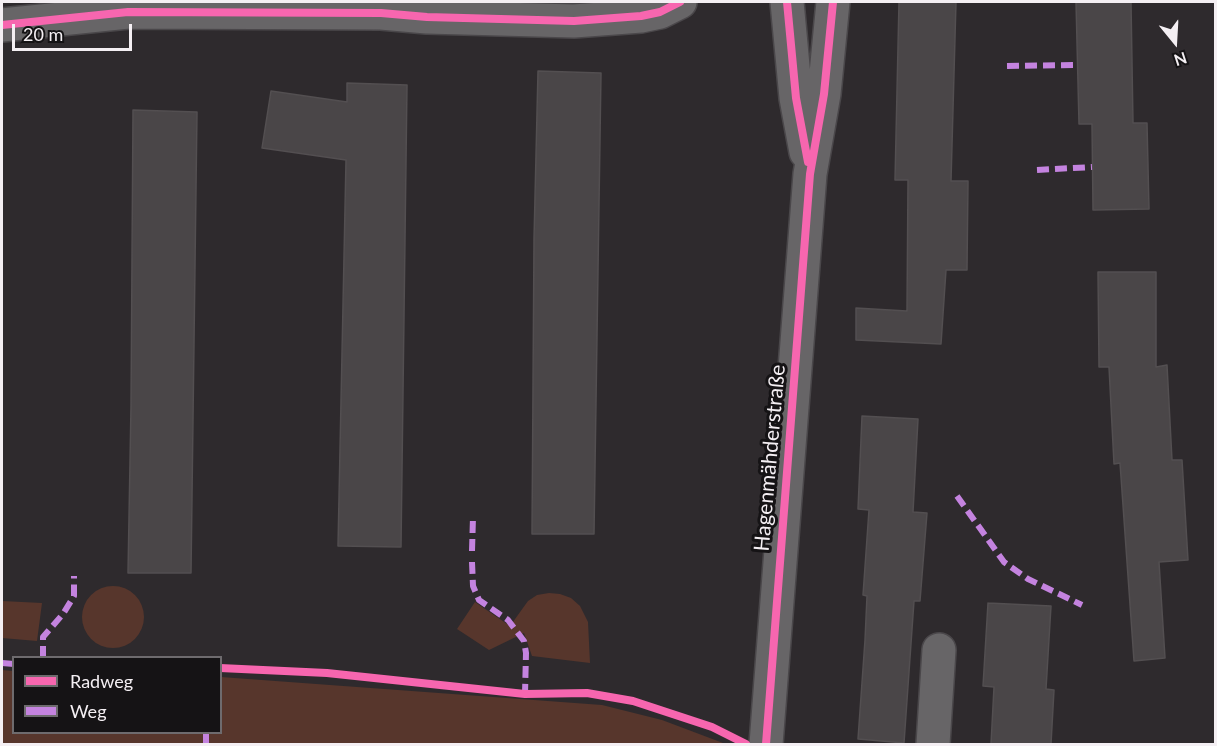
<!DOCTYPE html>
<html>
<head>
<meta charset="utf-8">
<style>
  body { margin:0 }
  #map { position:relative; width:1217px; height:746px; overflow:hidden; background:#2e2a2d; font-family:Lato,sans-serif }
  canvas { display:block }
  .frame { position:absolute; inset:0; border:3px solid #f4eff3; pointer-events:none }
  .legend { position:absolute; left:12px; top:656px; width:210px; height:78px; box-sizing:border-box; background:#151315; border:2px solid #6e6b6e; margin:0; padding:8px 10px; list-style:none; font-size:18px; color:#f4eff3 }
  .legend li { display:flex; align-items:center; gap:12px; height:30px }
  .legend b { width:30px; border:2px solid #6e6b6e }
  .north { position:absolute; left:1145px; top:12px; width:60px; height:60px; -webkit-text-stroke:4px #151315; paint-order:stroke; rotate:162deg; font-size:16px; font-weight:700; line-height:24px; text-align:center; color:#f4eff3 }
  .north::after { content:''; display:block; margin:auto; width:21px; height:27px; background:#f4eff3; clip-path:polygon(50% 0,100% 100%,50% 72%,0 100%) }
  .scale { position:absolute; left:12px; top:24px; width:120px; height:27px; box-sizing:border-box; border:3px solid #f4eff3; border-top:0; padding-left:8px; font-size:18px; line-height:21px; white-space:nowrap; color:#f4eff3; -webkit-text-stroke:4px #151315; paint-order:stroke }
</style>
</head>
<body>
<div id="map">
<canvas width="1217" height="746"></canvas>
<div class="frame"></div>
<ul class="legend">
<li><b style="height:8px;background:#f766af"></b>Radweg</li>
<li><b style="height:8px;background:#c483df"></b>Weg</li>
</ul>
<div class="north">N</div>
<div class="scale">20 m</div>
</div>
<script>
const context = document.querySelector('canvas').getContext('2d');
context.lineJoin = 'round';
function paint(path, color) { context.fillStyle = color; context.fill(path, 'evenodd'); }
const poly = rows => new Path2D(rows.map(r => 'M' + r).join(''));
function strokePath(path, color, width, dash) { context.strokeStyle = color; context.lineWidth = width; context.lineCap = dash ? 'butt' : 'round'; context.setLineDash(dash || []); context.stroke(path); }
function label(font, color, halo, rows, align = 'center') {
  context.font = font + ' Lato,sans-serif'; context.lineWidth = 6; context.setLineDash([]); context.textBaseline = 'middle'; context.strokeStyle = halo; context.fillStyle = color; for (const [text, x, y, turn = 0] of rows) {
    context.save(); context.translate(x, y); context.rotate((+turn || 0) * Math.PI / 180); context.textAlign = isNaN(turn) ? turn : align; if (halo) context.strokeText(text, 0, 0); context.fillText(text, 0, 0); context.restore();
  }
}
paint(poly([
  '82 617a31 31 0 1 1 62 0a31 31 0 1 1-62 0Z',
  [549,593,560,594,571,598,580,606,588,622,590,663,532,656,524,633,489,650,457,629,475,602,510,626,528,601,537,595],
  [2,601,42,603,37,641,2,638],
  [2,670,13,671,14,732,220,732,221,677,602,705,662,720,723,743,722,744,2,744]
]), '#57362c');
const building = poly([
  [899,2,956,2,951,181,968,181,967,270,946,270,941,344,856,340,856,308,907,311,908,180,895,180,899,2],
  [1076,2,1131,2,1133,123,1147,123,1149,209,1093,210,1092,124,1079,124,1076,2],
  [538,71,601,73,594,534,532,534,534,239,538,71],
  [347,83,407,85,401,547,338,546,346,160,262,148,271,91,347,102,347,83],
  [133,110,197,112,191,573,128,573,131,406,133,110],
  [1098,272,1156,272,1156,367,1167,365,1172,460,1182,460,1188,560,1159,562,1165,658,1134,661,1120,463,1114,464,1109,367,1099,367,1098,272],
  [862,416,918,419,913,512,927,513,920,601,914,601,904,743,858,739,865,640,867,596,863,595,869,510,858,509,862,416],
  [988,603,1051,606,1046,689,1054,690,1051,744,991,744,994,687,983,686,988,603]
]);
paint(building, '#4a4648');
strokePath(building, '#534f51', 1.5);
const minor = poly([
  [787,2,796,98,806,152],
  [2,25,128,12,381,13,427,17,574,21,641,16,660,12,680,2],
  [766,744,810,174,824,94,833,2],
  [933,744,939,650]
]);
strokePath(minor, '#4a474a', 36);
strokePath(minor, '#676567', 33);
strokePath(poly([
  [1007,66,1078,65],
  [1037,170,1092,167],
  [957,496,1004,562,1028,579,1082,605],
  [472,551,473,517],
  [472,562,473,586,479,600,508,620,524,641,526,653,525,694],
  [43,658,43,637,63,614,74,596,74,576],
  [2,663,14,664],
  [206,744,206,732]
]), '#c483df', 6, [12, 6]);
strokePath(poly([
  [787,2,796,98,808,162],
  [2,25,128,12,381,13,427,17,574,21,641,16,660,12,680,2],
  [220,668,327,673,525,694,587,693,633,701,712,727,746,744],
  [766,744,810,174,824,94,833,2]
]), '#f766af', 8);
label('21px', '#f4eff3', '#151315', [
  ["Hagenmähderstraße",770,458,-85]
]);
</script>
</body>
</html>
